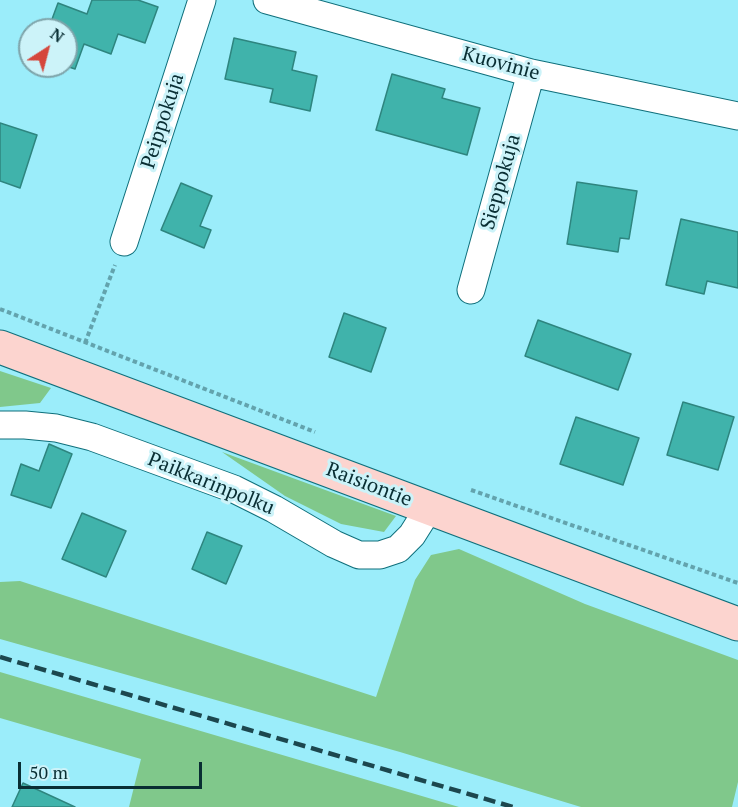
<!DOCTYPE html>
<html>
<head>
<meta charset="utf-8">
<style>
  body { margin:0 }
  #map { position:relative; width:738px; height:807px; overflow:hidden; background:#9bedfa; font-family:"PT Serif",serif }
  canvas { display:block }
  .north { position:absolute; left:18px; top:18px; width:60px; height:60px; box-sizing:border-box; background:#ccf3f9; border:2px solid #7ea4aa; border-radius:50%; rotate:36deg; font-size:16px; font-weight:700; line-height:24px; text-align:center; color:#092e33 }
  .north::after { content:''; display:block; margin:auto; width:21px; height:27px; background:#d5473c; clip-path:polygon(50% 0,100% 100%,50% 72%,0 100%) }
  .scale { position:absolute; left:18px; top:762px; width:184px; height:27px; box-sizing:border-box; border:3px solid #092e33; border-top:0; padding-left:8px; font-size:18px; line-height:21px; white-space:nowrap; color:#092e33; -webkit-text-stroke:4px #ccf3f9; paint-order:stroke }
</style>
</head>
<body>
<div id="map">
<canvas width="738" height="807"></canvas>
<div class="north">N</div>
<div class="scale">50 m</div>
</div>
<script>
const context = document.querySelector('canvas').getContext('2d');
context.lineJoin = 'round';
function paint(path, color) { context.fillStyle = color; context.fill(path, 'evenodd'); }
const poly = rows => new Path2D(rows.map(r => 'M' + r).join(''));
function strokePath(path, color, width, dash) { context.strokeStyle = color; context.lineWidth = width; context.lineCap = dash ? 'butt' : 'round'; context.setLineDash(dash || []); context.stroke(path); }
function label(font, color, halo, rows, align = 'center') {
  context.font = font + ' "PT Serif",serif'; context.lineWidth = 6; context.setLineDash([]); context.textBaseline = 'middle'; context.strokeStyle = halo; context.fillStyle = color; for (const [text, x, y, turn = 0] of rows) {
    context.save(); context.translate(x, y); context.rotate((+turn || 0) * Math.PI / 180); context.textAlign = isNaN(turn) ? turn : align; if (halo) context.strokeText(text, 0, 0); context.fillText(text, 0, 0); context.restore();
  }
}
paint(poly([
  [0,371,51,388,40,403,0,407],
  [222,452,396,516,384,532,341,524,285,496],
  [459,549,585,604,738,660,738,782,732,807,581,807,400,752,0,639,0,582,20,581,376,697,415,580,431,555],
  [0,672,398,789,459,807,129,807,141,759,0,718]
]), '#80c88b');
const building = poly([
  [92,0,138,0,158,7,145,43,118,34,111,54,84,44,75,69,66,66,66,30,48,30,58,3,87,14,92,0],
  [234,38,296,52,292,70,317,76,310,111,270,102,273,89,225,79,234,38],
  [392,74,445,89,442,98,480,108,467,155,376,130,392,74],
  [0,123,37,135,20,188,0,181,0,123],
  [577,182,637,191,629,239,620,238,618,252,567,244,577,182],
  [181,183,212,196,200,226,211,230,204,248,161,230,181,183],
  [681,219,738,232,738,288,707,281,704,294,666,285,681,219],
  [344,313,386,328,371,372,329,357,344,313],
  [538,320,631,354,618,390,525,356,538,320],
  [683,402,734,417,718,470,667,455,683,402],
  [576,417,639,438,623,485,560,464,576,417],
  [49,444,72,454,51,508,11,495,21,464,39,471,49,444],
  [82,513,126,531,106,577,62,559,82,513],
  [207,532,242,546,226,584,192,569,207,532],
  [23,783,75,807,12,807,23,783]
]);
paint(building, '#40b3ab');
strokePath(building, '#2e857f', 1.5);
const minor = poly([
  [267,0,531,73,738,116],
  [124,242,202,0],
  [471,290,531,73],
  [0,425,25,425,56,428,92,437,234,489,274,509,334,544,359,555,380,555,398,549,412,535,429,508]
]);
const secondary = poly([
  [0,347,738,624]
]);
strokePath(minor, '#0f6f7b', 29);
strokePath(secondary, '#0f6f7b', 35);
strokePath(poly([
  [0,309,315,432],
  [85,343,115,265],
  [471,490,738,583]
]), '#63a3ad', 4, [4.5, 3]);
strokePath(minor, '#fff', 27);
strokePath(secondary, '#fcd4cf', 33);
strokePath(poly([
  [0,657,513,807]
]), '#1c474e', 4.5, [12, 6]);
label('20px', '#092e33', '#ccf3f9', [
  ["Kuovinie",501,64,15],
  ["Peippokuja",163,121,-72],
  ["Sieppokuja",501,182,-74],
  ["Paikkarinpolku",211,484,22],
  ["Raisiontie",369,485,21]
]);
</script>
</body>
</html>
